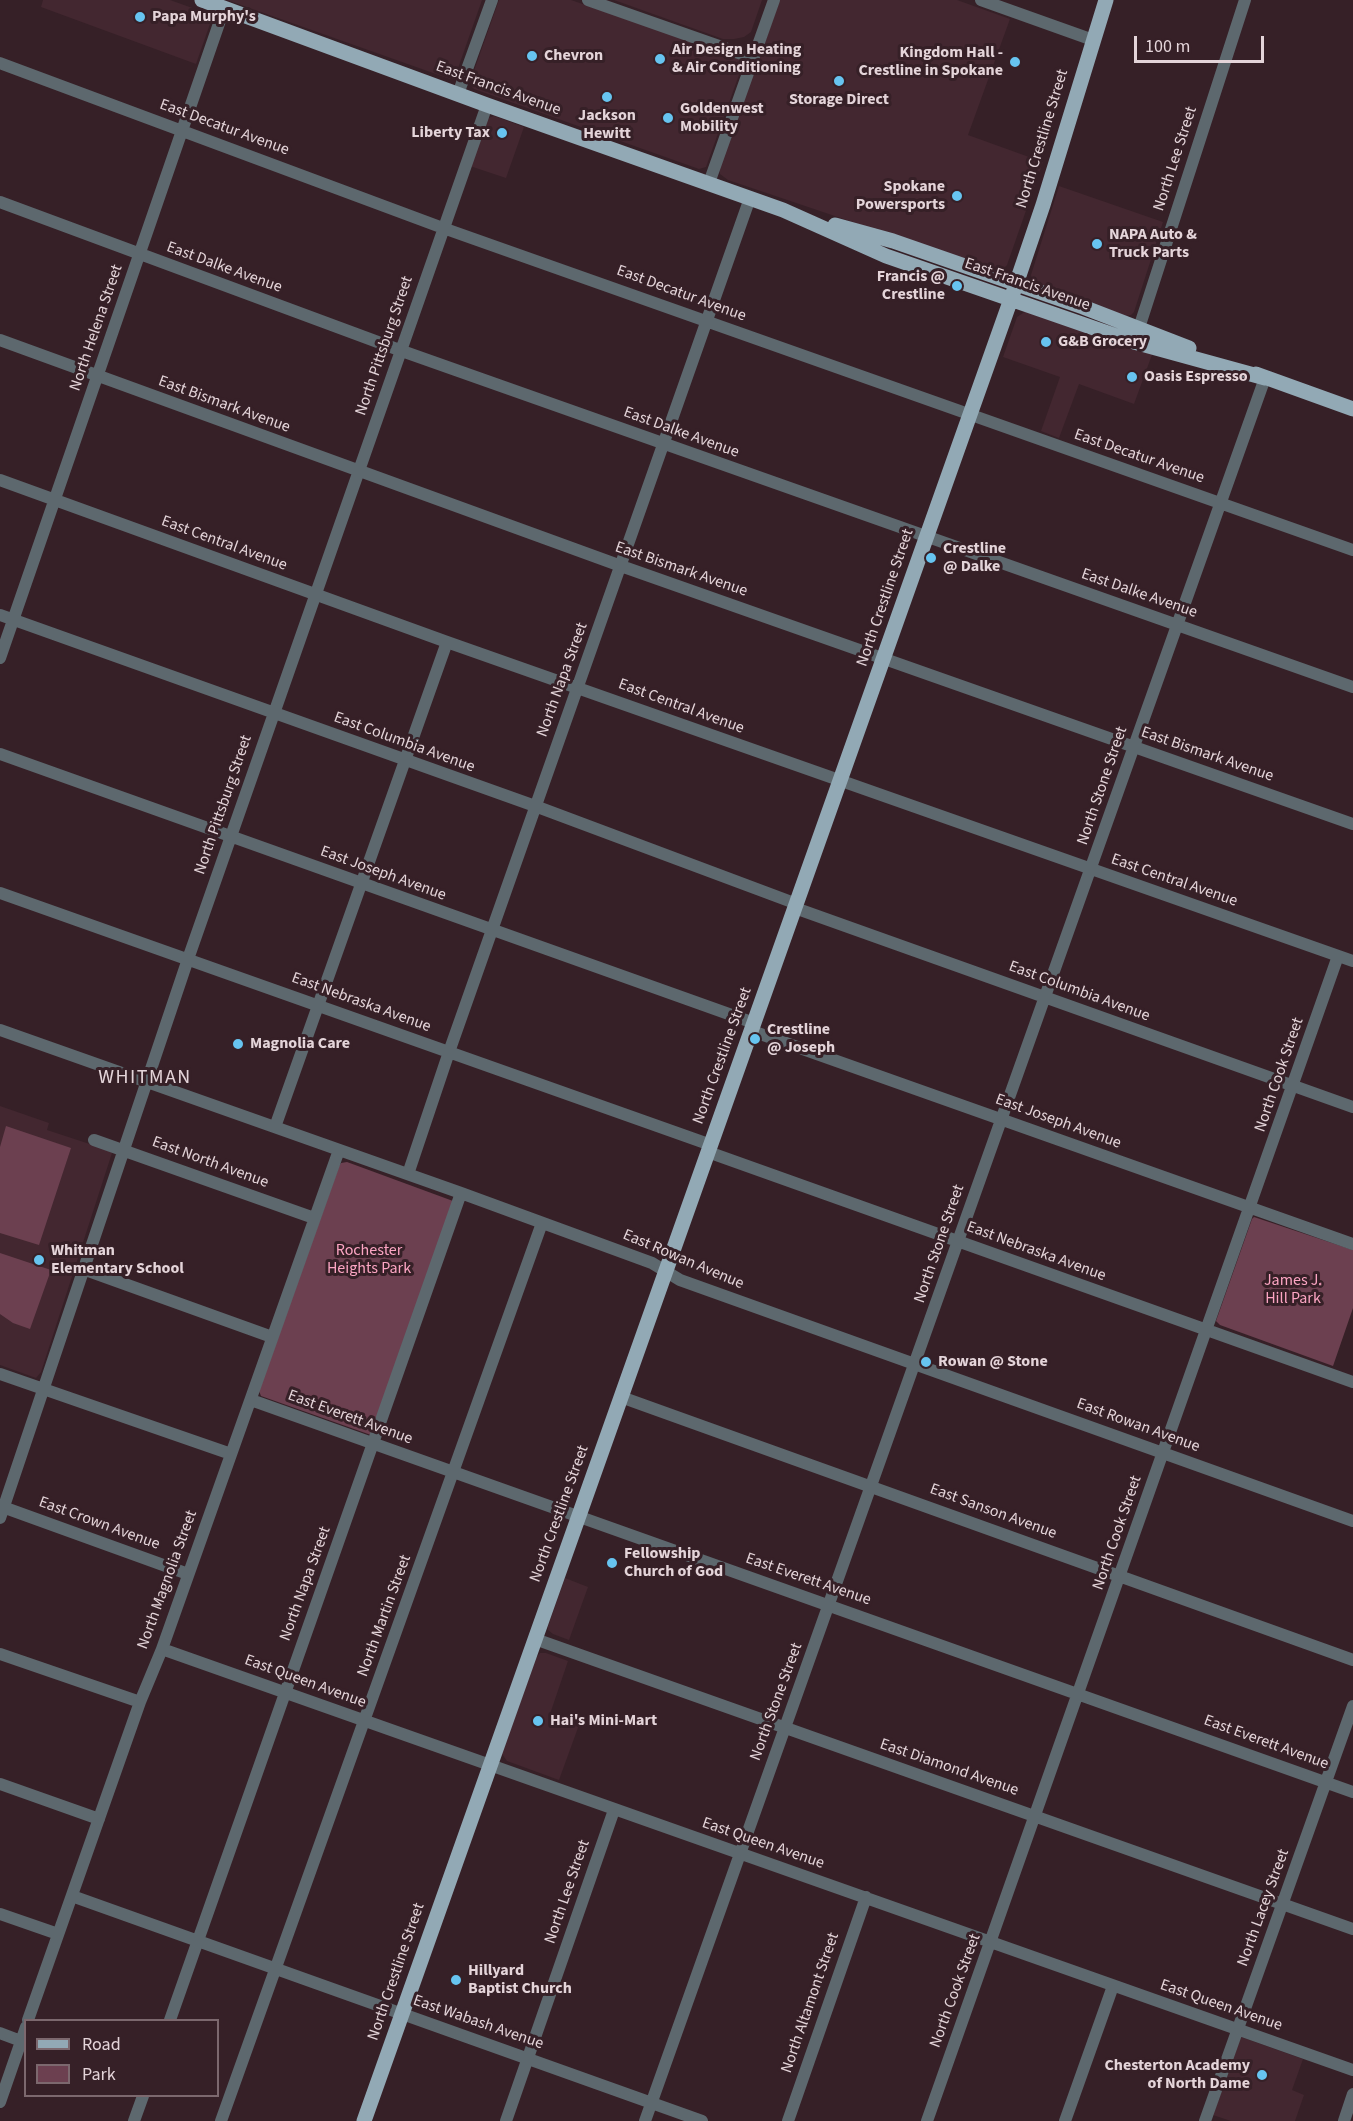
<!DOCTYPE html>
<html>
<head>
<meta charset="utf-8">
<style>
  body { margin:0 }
  #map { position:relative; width:1353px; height:2121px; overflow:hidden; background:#362027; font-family:"Source Sans 3",sans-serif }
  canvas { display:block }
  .legend { position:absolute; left:24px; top:2019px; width:195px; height:78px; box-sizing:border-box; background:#362027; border:2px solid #7c686e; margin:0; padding:8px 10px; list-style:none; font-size:18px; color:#e4d4d9 }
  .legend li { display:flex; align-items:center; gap:12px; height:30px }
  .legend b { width:30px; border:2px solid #7c686e }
  .scale { position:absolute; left:1134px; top:36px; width:130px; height:27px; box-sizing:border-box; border:3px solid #e4d4d9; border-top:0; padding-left:8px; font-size:18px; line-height:21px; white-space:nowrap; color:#e4d4d9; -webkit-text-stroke:4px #362027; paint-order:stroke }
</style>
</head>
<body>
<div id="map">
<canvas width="1353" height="2121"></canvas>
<ul class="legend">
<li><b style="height:8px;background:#92a9b5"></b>Road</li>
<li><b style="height:16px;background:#6c4050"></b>Park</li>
</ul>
<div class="scale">100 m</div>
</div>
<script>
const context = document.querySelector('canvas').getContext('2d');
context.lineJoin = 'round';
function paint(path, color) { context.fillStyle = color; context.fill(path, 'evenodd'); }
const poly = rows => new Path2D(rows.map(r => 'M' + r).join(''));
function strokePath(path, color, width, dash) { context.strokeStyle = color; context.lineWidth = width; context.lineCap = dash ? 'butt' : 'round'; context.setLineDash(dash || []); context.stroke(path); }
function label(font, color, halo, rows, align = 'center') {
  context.font = font + ' "Source Sans 3",sans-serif'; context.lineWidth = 6; context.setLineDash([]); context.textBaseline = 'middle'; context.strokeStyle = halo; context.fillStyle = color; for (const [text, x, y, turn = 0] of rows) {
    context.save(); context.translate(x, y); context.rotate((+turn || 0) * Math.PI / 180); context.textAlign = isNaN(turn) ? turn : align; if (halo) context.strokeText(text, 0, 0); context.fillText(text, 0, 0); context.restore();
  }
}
paint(poly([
  [43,0,170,0,209,14,211,21,196,64,41,7],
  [227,0,482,0,456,74,450,79],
  [499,0,571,0,731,55,740,60,740,72,706,167,699,169,474,89,470,85,471,79],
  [614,0,762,0,751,32,744,37,734,39,723,39],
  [780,0,957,0,1010,19,968,135,1043,162,1007,265,1003,269,998,271,728,180,720,174,719,169],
  [494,116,524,127,506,178,470,166,488,118],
  [1059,186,1163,222,1134,312,1131,315,1125,316,1034,283,1032,280,1031,275],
  [1026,311,1153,352,1134,404,1079,384,1059,438,1041,431,1060,377,1003,357,1017,317],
  [0,1106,49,1123,47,1130,108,1150,112,1153,41,1372,36,1378,0,1365],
  [565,1578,588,1587,569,1640,553,1634,548,1630,548,1626],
  [540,1653,546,1653,568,1661,550,1714,579,1725,559,1780,507,1761,502,1754,536,1658],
  [1241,2037,1303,2059,1292,2090,1304,2095,1295,2121,1231,2121,1213,2115]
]), '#432730');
paint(poly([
  [6,1126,71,1148,39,1245,0,1233,0,1147],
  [347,1162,453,1201,371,1435,261,1396,259,1391,339,1166,341,1163],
  [1254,1217,1353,1250,1353,1308,1333,1366,1220,1325,1216,1321,1252,1219],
  [0,1253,51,1270,30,1329,13,1323,0,1314]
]), '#6c4050');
strokePath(poly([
  [588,0,753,58],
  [981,0,1093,40],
  [0,63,443,228,1353,550],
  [458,94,492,0],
  [709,183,774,0],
  [0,202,402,351,1353,687],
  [1139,328,1245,0],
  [0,340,621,566,1353,824],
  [0,480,447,642,1353,961],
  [0,615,535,806,797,904],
  [0,658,224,9],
  [0,754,754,1023],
  [0,893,711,1145],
  [795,908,1353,1107],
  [0,1030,461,1193,652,1263,680,1280,1353,1521],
  [752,1031,1353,1244],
  [275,1127,447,642],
  [94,1140,314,1218],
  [708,1152,1353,1382],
  [408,1174,449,1052,750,198],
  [83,1269,272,1337],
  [0,1374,231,1454],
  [621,1397,1353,1660],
  [251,1400,1353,1792],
  [0,1506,188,1574],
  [0,1518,188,959,487,105],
  [535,1639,1353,1929],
  [162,1649,1353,2070],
  [0,1654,140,1702],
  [0,1784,99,1819],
  [72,1896,702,2121],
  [0,1914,58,1934],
  [28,2020,140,1702,162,1649,339,1150],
  [170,2020,461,1193],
  [0,2033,21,2041],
  [0,2102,26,2027],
  [134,2121,143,2096],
  [221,2121,542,1223],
  [506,2121,614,1810],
  [645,2121,1265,378],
  [788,2121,866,1897],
  [927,2121,1338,956],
  [1065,2121,1113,1986],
  [1205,2121,1353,1706],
  [1344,2121,1353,2094]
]), '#5d686e', 12);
strokePath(poly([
  [202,0,487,105,783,210,886,256,1134,342,1265,378],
  [835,225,893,241,1083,307,1189,348],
  [1256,374,1353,409],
  [364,2121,1011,299,1043,205,1106,0]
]), '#92a9b5', 15);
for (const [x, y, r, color] of [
  [140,17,6,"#67c4f0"],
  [532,56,6,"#67c4f0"],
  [660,59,6,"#67c4f0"],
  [1015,62,6,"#67c4f0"],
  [839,81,6,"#67c4f0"],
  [607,97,6,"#67c4f0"],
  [668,118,6,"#67c4f0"],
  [502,133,6,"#67c4f0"],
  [957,196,6,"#67c4f0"],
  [1097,244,6,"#67c4f0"],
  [957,286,6,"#67c4f0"],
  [1046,342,6,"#67c4f0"],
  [1132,377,6,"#67c4f0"],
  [931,558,6,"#67c4f0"],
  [755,1039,6,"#67c4f0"],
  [238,1044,6,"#67c4f0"],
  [39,1260,6,"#67c4f0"],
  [926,1362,6,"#67c4f0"],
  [612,1563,6,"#67c4f0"],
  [538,1721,6,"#67c4f0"],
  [456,1980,6,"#67c4f0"],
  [1262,2075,6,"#67c4f0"]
]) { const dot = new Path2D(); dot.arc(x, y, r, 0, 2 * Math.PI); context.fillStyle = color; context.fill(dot); strokePath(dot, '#362027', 2); }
label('bold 16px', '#e4d4d9', '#362027', [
  ["Papa Murphy's",152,17],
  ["Air Design Heating",672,50],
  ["& Air Conditioning",672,68],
  ["Kingdom Hall -",1003,53,"right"],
  ["Crestline in Spokane",1003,71,"right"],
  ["Chevron",544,56],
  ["Storage Direct",839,100,"center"],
  ["Goldenwest",680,109],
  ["Mobility",680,127],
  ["Jackson",607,116,"center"],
  ["Hewitt",607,134,"center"],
  ["Liberty Tax",490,133,"right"],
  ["Spokane",945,187,"right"],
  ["Powersports",945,205,"right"],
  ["NAPA Auto &",1109,235],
  ["Truck Parts",1109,253],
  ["Francis @",945,277,"right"],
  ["Crestline",945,295,"right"],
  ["G&B Grocery",1058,342],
  ["Oasis Espresso",1144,377],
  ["Crestline",943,549],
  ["@ Dalke",943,567],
  ["Crestline",767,1030],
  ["@ Joseph",767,1048],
  ["Magnolia Care",250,1044],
  ["Whitman",51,1251],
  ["Elementary School",51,1269],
  ["Rowan @ Stone",938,1362],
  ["Fellowship",624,1554],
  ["Church of God",624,1572],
  ["Hai's Mini-Mart",550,1721],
  ["Hillyard",468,1971],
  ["Baptist Church",468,1989],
  ["Chesterton Academy",1250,2066,"right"],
  ["of North Dame",1250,2084,"right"]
], 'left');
label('16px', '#e4d4d9', '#362027', [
  ["East Francis Avenue",498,89,20],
  ["East Decatur Avenue",224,128,20],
  ["North Crestline Street",1043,139,-73],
  ["North Lee Street",1176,159,-72],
  ["East Dalke Avenue",224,268,20],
  ["East Francis Avenue",1027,285,19],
  ["East Decatur Avenue",681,294,20],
  ["North Helena Street",97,328,-71],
  ["North Pittsburg Street",385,346,-71],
  ["East Bismark Avenue",224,405,20],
  ["East Dalke Avenue",681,433,20],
  ["East Decatur Avenue",1139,457,19],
  ["East Central Avenue",224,544,20],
  ["East Bismark Avenue",681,570,19],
  ["East Dalke Avenue",1139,594,19],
  ["North Crestline Street",886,598,-71],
  ["North Napa Street",563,680,-70],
  ["East Central Avenue",681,707,20],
  ["East Columbia Avenue",404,743,20],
  ["East Bismark Avenue",1207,755,19],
  ["North Stone Street",1103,786,-71],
  ["North Pittsburg Street",224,805,-71],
  ["East Joseph Avenue",383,874,20],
  ["East Central Avenue",1174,881,19],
  ["East Columbia Avenue",1079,992,20],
  ["East Nebraska Avenue",361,1003,20],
  ["North Crestline Street",723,1056,-70],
  ["North Cook Street",1280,1075,-71],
  ["East Joseph Avenue",1058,1122,20],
  ["East North Avenue",210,1163,20],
  ["North Stone Street",940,1244,-71],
  ["East Nebraska Avenue",1036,1252,20],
  ["East Rowan Avenue",683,1260,23],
  ["East Everett Avenue",350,1418,20],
  ["East Rowan Avenue",1138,1426,20],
  ["East Sanson Avenue",993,1512,20],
  ["North Crestline Street",560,1514,-70],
  ["East Crown Avenue",99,1524,20],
  ["North Cook Street",1118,1533,-71],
  ["North Magnolia Street",168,1580,-70],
  ["East Everett Avenue",808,1580,19],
  ["North Napa Street",306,1584,-70],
  ["North Martin Street",385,1616,-70],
  ["East Queen Avenue",305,1682,20],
  ["North Stone Street",777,1702,-70],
  ["East Everett Avenue",1266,1743,20],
  ["East Diamond Avenue",949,1768,19],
  ["East Queen Avenue",763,1844,19],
  ["North Lee Street",568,1892,-71],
  ["North Lacey Street",1264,1908,-70],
  ["North Crestline Street",397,1972,-71],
  ["North Cook Street",956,1991,-70],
  ["North Altamont Street",811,2003,-71],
  ["East Queen Avenue",1221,2006,19],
  ["East Wabash Avenue",478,2023,19]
]);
label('16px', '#fca5c3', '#362027', [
  ["Rochester",369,1251],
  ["Heights Park",369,1269],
  ["James J.",1293,1281],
  ["Hill Park",1293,1299]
]);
context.letterSpacing = '1.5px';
label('20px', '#e4d4d9', '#362027', [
  ["WHITMAN",145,1079]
]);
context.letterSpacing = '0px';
</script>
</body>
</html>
